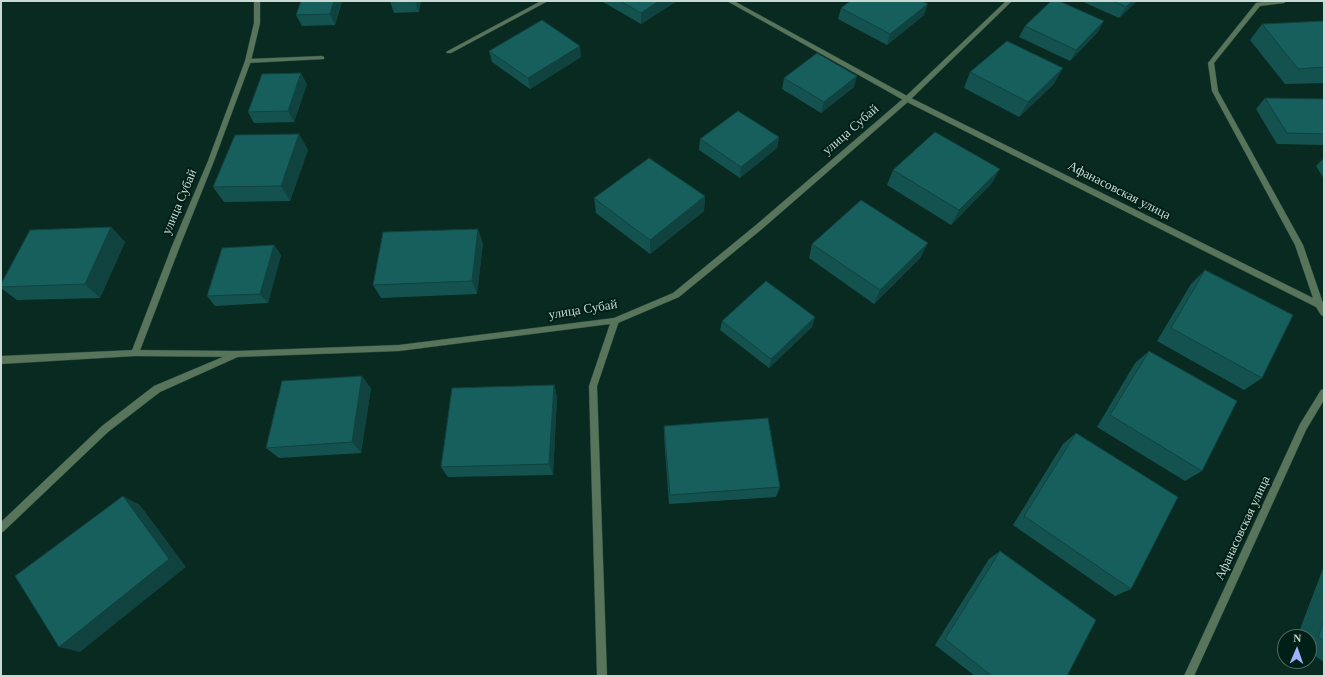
<!DOCTYPE html>
<html>
<head>
<meta charset="utf-8">
<style>
  body { margin:0 }
  #map { position:relative; width:1325px; height:677px; overflow:hidden; background:#092a20; font-family:"Times New Roman",serif }
  canvas { display:block }
  .frame { position:absolute; inset:0; border:2px solid #c8dad3; pointer-events:none }
  .north { position:absolute; left:1277px; top:629px; width:40px; height:40px; box-sizing:border-box; background:#002017; border:1px solid #506a62; border-radius:50%; rotate:2deg; font-size:11px; font-weight:700; line-height:16px; text-align:center; color:#c8dad3 }
  .north::after { content:''; display:block; margin:auto; width:14px; height:18px; background:#a1b2fd; clip-path:polygon(50% 0,100% 100%,50% 72%,0 100%) }
</style>
</head>
<body>
<div id="map">
<canvas width="1325" height="677"></canvas>
<div class="frame"></div>
<div class="north">N</div>
</div>
<script>
const context = document.querySelector('canvas').getContext('2d');
context.lineJoin = 'round';
const poly = rows => new Path2D(rows.map(r => 'M' + r).join(''));
function strokePath(path, color, width, dash) { context.strokeStyle = color; context.lineWidth = width; context.lineCap = dash ? 'butt' : 'round'; context.setLineDash(dash || []); context.stroke(path); }
function paint(path, color) { context.fillStyle = color; context.fill(path, 'evenodd'); }
function label(font, color, halo, rows, align = 'center') {
  context.font = font + ' "Times New Roman",serif'; context.lineWidth = 4; context.setLineDash([]); context.textBaseline = 'middle'; context.strokeStyle = halo; context.fillStyle = color; for (const [text, x, y, turn = 0] of rows) {
    context.save(); context.translate(x, y); context.rotate((+turn || 0) * Math.PI / 180); context.textAlign = isNaN(turn) ? turn : align; if (halo) context.strokeText(text, 0, 0); context.fillText(text, 0, 0); context.restore();
  }
}
const service = poly([
  [322,56,324,57,324,59,248,63,245,61,248,59,322,56],
  [615,318,618,319,619,321,597,386,607,676,597,676,589,386,611,321,612,319,615,318]
]);
const minor = poly([
  [254,1,260,1,260,23,251,61,214,161,180,246,139,353,138,355,135,356,132,355,131,353,172,246,208,161,245,61,254,23,254,1],
  [541,1,548,1,451,53,447,53,446,52,541,1],
  [727,1,734,1,909,97,1313,298,1295,245,1212,91,1208,63,1256,3,1269,1,1287,1,1284,3,1260,6,1214,63,1218,91,1303,245,1324,306,1324,316,1321,315,1316,307,905,101,727,1],
  [237,351,240,352,241,354,240,356,160,392,108,432,4,531,1,533,1,522,102,426,154,386,237,351],
  [1324,389,1324,400,1306,430,1194,676,1184,676,1300,424,1321,390,1324,389]
]);
const tertiary = poly([
  [1006,1,1012,1,909,101,762,229,679,297,618,323,399,351,237,357,135,356,1,364,1,356,135,350,237,351,399,345,614,318,673,293,756,225,905,97,1006,1]
]);
strokePath(service, '#28463d', 1);
strokePath(minor, '#28463d', 1);
strokePath(tertiary, '#28463d', 1);
paint(service, '#58755c');
paint(minor, '#58755c');
paint(tertiary, '#58755c');
paint(poly([
  [301,1,342,1,335,25,302,26,296,15],
  [390,1,421,1,419,12,394,13],
  [603,1,677,1,641,24,603,2],
  [1081,1,1137,1,1119,18],
  [841,8,924,15,887,45,838,19],
  [1324,21,1324,83,1285,84,1250,40,1262,24],
  [1025,26,1098,32,1070,61,1019,37],
  [489,51,581,57,530,89,492,62],
  [970,72,1054,84,1019,117,964,88],
  [784,78,854,87,821,113,782,89],
  [307,84,294,122,254,123,248,112],
  [1265,98,1324,99,1324,145,1277,144,1256,109],
  [299,134,308,150,290,201,224,202,213,187],
  [779,137,777,148,740,178,699,150,700,139],
  [1324,158,1324,179,1316,166],
  [1000,169,991,184,951,225,887,185,893,170],
  [705,196,704,211,650,254,596,213,594,198],
  [111,227,125,242,100,298,17,300,1,288,1,284],
  [483,243,477,294,381,298,373,285],
  [812,244,921,257,874,304,809,258],
  [274,245,281,255,268,303,215,306,207,296],
  [1205,270,1262,378,1244,390,1157,341,1191,284],
  [815,317,812,327,769,368,720,330,722,321],
  [1149,351,1202,471,1185,481,1097,427,1135,363],
  [554,385,557,397,553,475,448,477,441,467],
  [371,388,361,453,279,458,266,448],
  [664,426,780,487,776,497,669,504,664,437],
  [1076,433,1131,589,1115,596,1013,525,1063,444],
  [1000,551,1067,676,975,676,935,645,989,559],
  [1324,566,1324,662,1309,652,1309,637,1297,637]
]), '#14524f');
paint(poly([
  [334,1,342,1,335,25,330,14],
  [415,1,421,1,419,12],
  [659,1,677,1,641,24,641,13],
  [1132,1,1137,1,1119,18,1126,7],
  [928,4,924,15,887,45,890,34],
  [1104,21,1098,32,1070,61,1076,50],
  [580,46,581,57,530,89,528,78],
  [1063,68,1054,84,1019,117,1028,102],
  [301,73,307,84,294,122,288,111],
  [857,76,854,87,821,113,824,102],
  [299,134,308,150,290,201,281,186],
  [779,137,777,148,740,178,741,167],
  [1000,169,991,184,951,225,959,210],
  [705,196,704,211,650,254,650,240],
  [111,227,125,242,100,298,85,284],
  [478,229,483,243,477,294,472,281],
  [928,243,921,257,874,304,880,290],
  [274,245,281,255,268,303,260,294],
  [815,317,812,327,769,368,771,359],
  [362,376,371,388,361,453,352,442],
  [554,385,557,397,553,475,549,464],
  [123,496,140,505,186,567,80,652,59,647]
]), '#104240');
const building = poly([
  [301,1,334,1,330,14,296,15,301,1],
  [390,1,407,1,390,2,390,1],
  [620,1,659,1,641,13,620,1],
  [850,1,922,1,928,4,890,34,841,8,850,1],
  [1051,1,1059,1,1104,21,1076,50,1025,26,1051,1],
  [1113,1,1132,1,1126,7,1113,1],
  [542,20,580,46,528,78,489,51,542,20],
  [1324,21,1324,67,1298,69,1262,24,1324,21],
  [1007,41,1063,68,1028,102,970,72,1007,41],
  [817,53,857,76,824,102,784,78,817,53],
  [301,73,288,111,248,112,262,74,301,73],
  [1265,98,1324,99,1324,134,1287,133,1265,98],
  [738,111,779,137,741,167,700,139,738,111],
  [935,132,1000,169,959,210,893,170,935,132],
  [299,134,281,186,213,187,235,135,299,134],
  [649,158,705,196,650,240,594,198,649,158],
  [861,200,928,243,880,290,812,244,861,200],
  [111,227,85,284,1,287,1,284,30,230,111,227],
  [478,229,472,281,373,285,383,232,478,229],
  [274,245,260,294,207,296,222,248,274,245],
  [1205,270,1293,315,1262,378,1171,328,1205,270],
  [766,281,815,317,771,359,722,321,766,281],
  [1149,351,1237,401,1202,471,1110,415,1149,351],
  [362,376,352,442,266,448,282,381,362,376],
  [554,385,549,464,441,467,452,388,554,385],
  [768,418,780,487,670,495,664,426,768,418],
  [1076,433,1178,497,1131,589,1024,516,1076,433],
  [123,496,169,559,59,647,15,576,123,496],
  [1000,551,1096,620,1067,676,992,676,945,639,1000,551],
  [1324,620,1324,641,1318,637,1324,620]
]);
paint(building, '#175f5c');
strokePath(building, '#104240', 1);
label('13px', '#c8dad3', '#002017', [
  ["улица Субай",851,130,-41],
  ["Афанасовская улица",1119,191,27],
  ["улица Субай",180,202,-67],
  ["улица Субай",583,310,-9],
  ["Афанасовская улица",1243,528,-65]
]);
</script>
</body>
</html>
